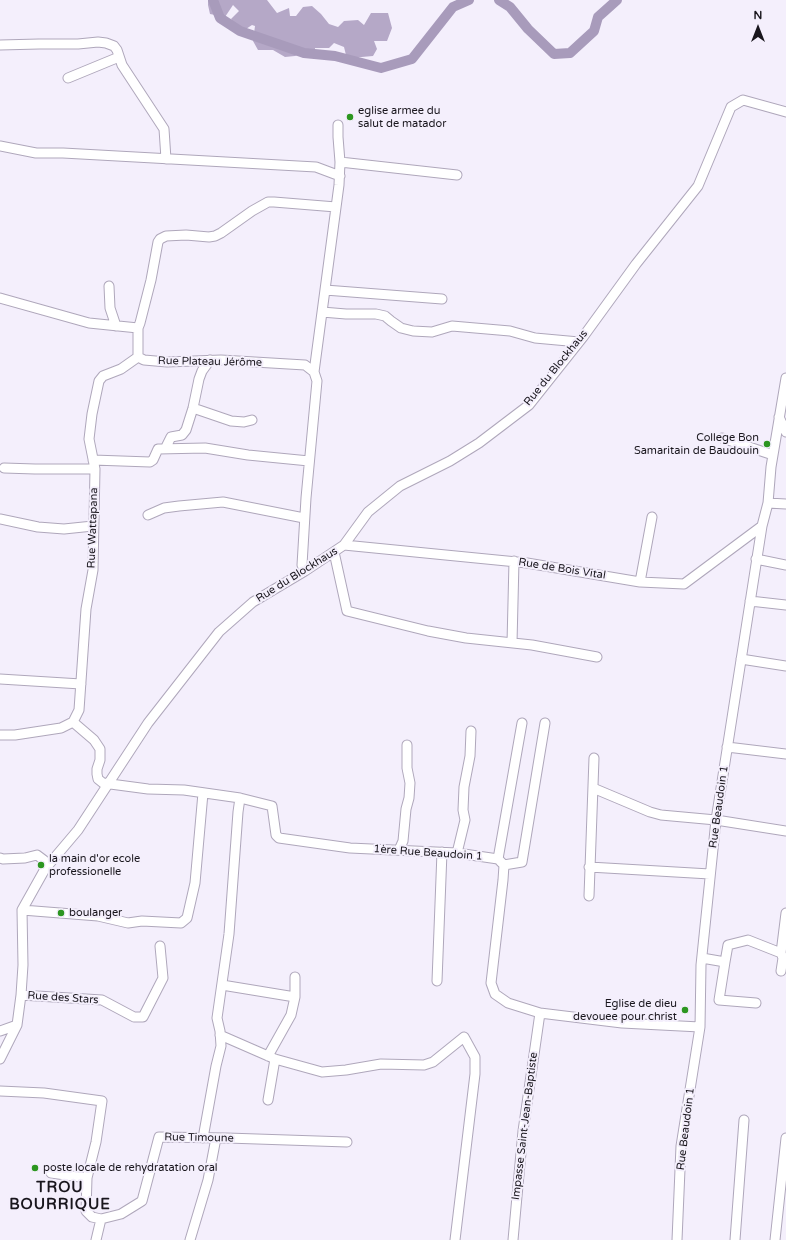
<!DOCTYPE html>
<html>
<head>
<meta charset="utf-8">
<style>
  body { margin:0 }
  #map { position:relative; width:786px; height:1240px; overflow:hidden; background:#f4effc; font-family:"Varela Round",sans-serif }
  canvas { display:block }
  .north { position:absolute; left:738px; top:8px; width:40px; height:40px; -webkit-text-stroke:3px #f4effc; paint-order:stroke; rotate:0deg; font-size:11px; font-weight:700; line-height:16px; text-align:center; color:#19161d }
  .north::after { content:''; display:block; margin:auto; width:14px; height:18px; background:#19161d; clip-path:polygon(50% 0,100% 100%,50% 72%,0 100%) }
</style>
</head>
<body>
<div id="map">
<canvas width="786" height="1240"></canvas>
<div class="north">N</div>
</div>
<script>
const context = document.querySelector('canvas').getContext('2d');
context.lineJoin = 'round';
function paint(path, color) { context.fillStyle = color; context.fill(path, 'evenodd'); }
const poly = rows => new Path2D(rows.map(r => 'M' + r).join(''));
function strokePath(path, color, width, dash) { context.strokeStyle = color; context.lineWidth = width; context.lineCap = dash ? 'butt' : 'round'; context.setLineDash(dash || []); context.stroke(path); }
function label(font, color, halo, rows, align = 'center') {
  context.font = font + ' "Varela Round",sans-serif'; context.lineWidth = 4; context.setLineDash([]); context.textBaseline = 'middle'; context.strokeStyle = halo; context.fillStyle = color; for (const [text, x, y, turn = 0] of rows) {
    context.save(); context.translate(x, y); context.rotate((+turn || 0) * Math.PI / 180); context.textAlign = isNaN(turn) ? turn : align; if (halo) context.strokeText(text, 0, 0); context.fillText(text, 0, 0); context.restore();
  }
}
paint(poly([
  [208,0,267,0,277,13,289,8,290,16,296,16,303,7,312,6,321,14,329,24,338,27,344,21,358,20,364,25,371,13,388,13,392,28,387,41,374,41,377,49,373,56,350,58,346,55,344,47,334,43,329,48,315,48,315,55,304,52,295,56,285,57,273,50,258,50,253,41,255,26,252,25,246,29,236,27,231,19,239,11,233,5,225,17,210,14,208,5]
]), '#b5a8c7');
strokePath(poly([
  [213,0,220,18,240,31,304,53,335,56,381,68,412,59,453,7,469,0],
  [499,0,510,7,528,29,554,54,570,53,594,31,598,17,617,0]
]), '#a89bbb', 10);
const minor = poly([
  [0,45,39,44,78,44,98,42,106,43,114,46,117,50,122,65,164,129,166,159],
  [68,78,119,57],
  [0,146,36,153,63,153,316,167,340,176],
  [340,162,457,175],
  [109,286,110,308,116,326],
  [325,290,442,299],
  [0,298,89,323,138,328],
  [322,312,346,314,376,314,385,316,391,321,401,328,413,331,432,332,452,326,510,331,535,338,579,342],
  [314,372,339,185,340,162,338,137,338,125],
  [193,408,231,421,244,422,252,420],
  [779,417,786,432],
  [722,438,773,455],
  [165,449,171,437,182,435,186,430,193,408,199,379,202,371,210,360],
  [93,460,150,462,153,460,158,449,205,448,248,455,309,461],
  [4,468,35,469,95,469],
  [768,503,786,504],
  [148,515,164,508,179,506,223,502,304,518],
  [0,519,38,527,64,529,93,526],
  [344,545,527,563,640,582,684,584,762,526],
  [334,552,347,611,428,631,466,638,532,645,597,657],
  [756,559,786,565],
  [305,571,302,565,306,498,317,381,314,372,305,365,221,360,167,362,144,360,138,357,138,328,140,323,151,280,158,242,160,239,166,236,186,235,209,237,215,236,221,233,252,211,268,202,274,202,336,207],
  [640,582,652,517],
  [750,601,786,605],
  [512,643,514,561],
  [741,659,786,666],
  [0,679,81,684],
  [73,722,94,740,100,749,100,760,97,769,97,774,98,779,103,783,148,789,184,790,240,798,272,806,276,835,279,838,350,848,457,853,498,859,504,865,503,880,491,983,495,994,508,1003,540,1013,622,1023,700,1027],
  [0,735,15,735,61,728,73,722,79,710,86,609,93,570,95,469,89,439,92,414,99,381,103,376,121,369,138,357],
  [727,747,786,754],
  [593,788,650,812,661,815,716,820,786,831],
  [399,850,403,841,406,809,409,798,410,783,407,768,407,745],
  [457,853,465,820,463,810,464,787,470,756,471,731],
  [0,858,3,859,25,858,37,855,49,864],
  [498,859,522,723],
  [504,865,522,862,545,723],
  [589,867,710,874],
  [589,896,594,758],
  [22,910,98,916,128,923,142,921,181,923,187,918,195,883,203,793],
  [781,953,786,913],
  [702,958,725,962,728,945,748,940,781,953,783,958,781,971],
  [725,962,719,1000,756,1003],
  [437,981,442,852],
  [222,985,295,997],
  [21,995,102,1000,134,1017,143,1017,163,978,160,946],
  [0,1031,17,1025],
  [220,1035,275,1059,322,1072,346,1070,381,1064,424,1065,433,1062,464,1037,475,1057,475,1074,455,1240],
  [268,1056,291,1015,295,997,295,977],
  [0,1059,17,1025,21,995,23,965,22,910,45,869,78,830,148,723,219,632,253,602,305,571,344,545,368,512,400,486,450,461,479,443,529,405,583,337,636,264,698,186,731,107,743,100,786,112],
  [0,1091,44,1093,102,1101,96,1142,87,1178,86,1211,92,1217,101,1219],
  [268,1100,275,1059],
  [203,1138,216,1066,221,1046,220,1031,217,1018,229,934,238,812,240,798],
  [51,1173,87,1178],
  [96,1240,101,1219,121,1214,142,1201,159,1137,227,1138,347,1142],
  [190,1240,208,1180,216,1138],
  [513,1240,523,1131,540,1013],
  [677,1240,681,1146,700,1027,701,965,716,820,762,526,768,503,771,467,786,378],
  [735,1240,744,1120],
  [775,1240,786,1138]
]);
strokePath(minor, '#afa7bb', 11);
strokePath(minor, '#fff', 9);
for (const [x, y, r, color] of [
  [350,117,4,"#2c9620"],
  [767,444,4,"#2c9620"],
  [41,865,4,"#2c9620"],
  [61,913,4,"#2c9620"],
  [685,1010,4,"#2c9620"],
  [35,1168,4,"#2c9620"]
]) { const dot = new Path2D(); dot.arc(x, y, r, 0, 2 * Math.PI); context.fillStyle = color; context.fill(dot); strokePath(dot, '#f4effc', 1.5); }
label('11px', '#19161d', '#f4effc', [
  ["eglise armee du",358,111],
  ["salut de matador",358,124],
  ["College Bon",759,438,"right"],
  ["Samaritain de Baudouin",759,451,"right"],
  ["la main d'or ecole",49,859],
  ["professionelle",49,872],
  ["boulanger",69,913],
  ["Eglise de dieu",677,1004,"right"],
  ["devouee pour christ",677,1017,"right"],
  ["poste locale de rehydratation oral",43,1168]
], 'left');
label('11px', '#19161d', '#f4effc', [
  ["Rue Plateau Jérôme",210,362,1],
  ["Rue du Blockhaus",556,368,-51],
  ["Rue Wattapana",93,528,-88],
  ["Rue de Bois Vital",562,569,9],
  ["Rue du Blockhaus",297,575,-32],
  ["Rue Beaudoin 1",719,807,-82],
  ["1ère Rue Beaudoin 1",428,853,4],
  ["Rue des Stars",63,998,4],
  ["Impasse Saint-Jean-Baptiste",525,1126,-83],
  ["Rue Beaudoin 1",686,1129,-83],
  ["Rue Timoune",199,1138,1]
]);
context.letterSpacing = '1px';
label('bold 15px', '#19161d', '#f4effc', [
  ["TROU",60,1188],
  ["BOURRIQUE",60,1205]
]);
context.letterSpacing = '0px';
</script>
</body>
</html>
